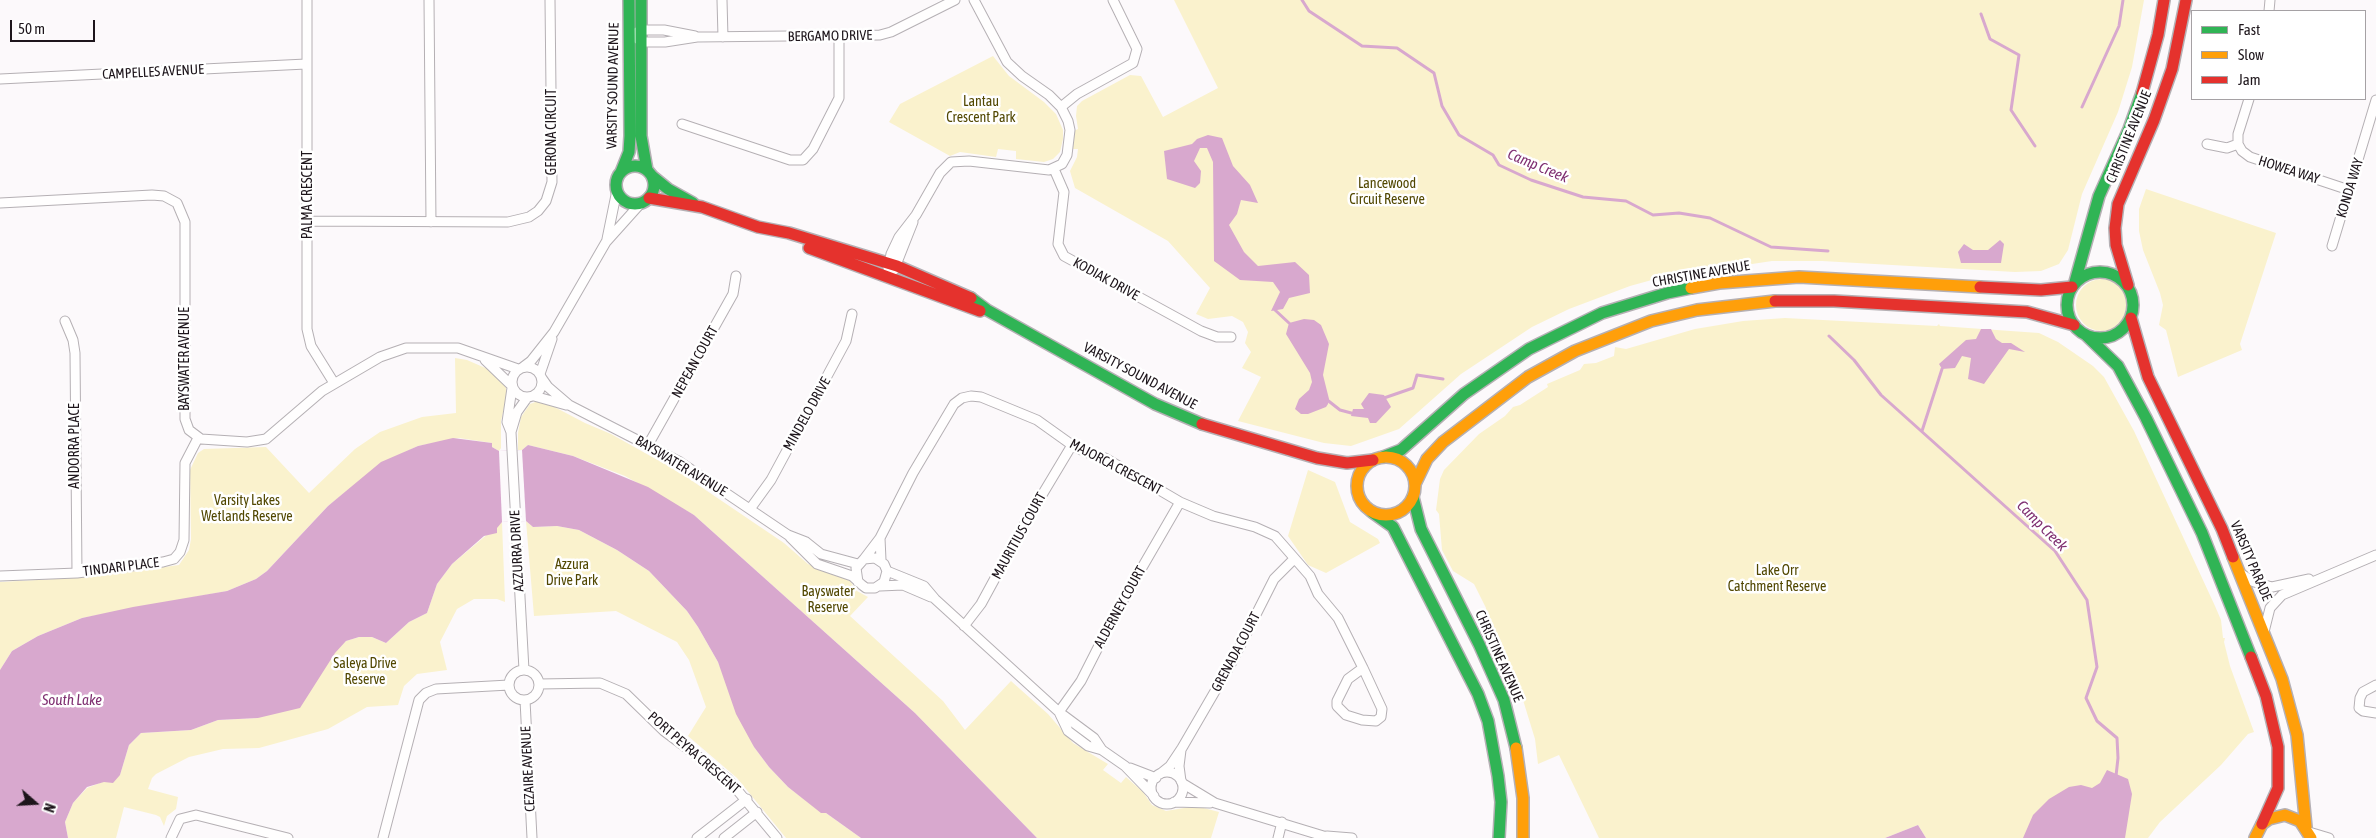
<!DOCTYPE html>
<html>
<head>
<meta charset="utf-8">
<style>
  body { margin:0 }
  #map { position:relative; width:2376px; height:838px; overflow:hidden; background:#fcf9fb; font-family:"Asap Condensed",sans-serif }
  canvas { display:block }
  .legend { position:absolute; left:2191px; top:10px; width:175px; height:90px; box-sizing:border-box; background:#fff; border:1px solid #a5a1a4; margin:0; padding:6px 9px; list-style:none; font-size:15px; color:#1d151b }
  .legend li { display:flex; align-items:center; gap:10px; height:25px }
  .legend b { width:25px; border:1px solid #a5a1a4 }
  .north { position:absolute; left:10px; top:778px; width:50px; height:50px; -webkit-text-stroke:4px #fff; paint-order:stroke; rotate:109deg; font-size:14px; font-weight:700; line-height:20px; text-align:center; color:#1d151b }
  .north::after { content:''; display:block; margin:auto; width:18px; height:22px; background:#1d151b; clip-path:polygon(50% 0,100% 100%,50% 72%,0 100%) }
  .scale { position:absolute; left:10px; top:20px; width:85px; height:22px; box-sizing:border-box; border:2px solid #1d151b; border-top:0; padding-left:6px; font-size:15px; line-height:18px; white-space:nowrap; color:#1d151b; -webkit-text-stroke:4px #fff; paint-order:stroke }
</style>
</head>
<body>
<div id="map">
<canvas width="2376" height="838"></canvas>
<ul class="legend">
<li><b style="height:6px;background:#30b455"></b>Fast</li>
<li><b style="height:6px;background:#ff9f0a"></b>Slow</li>
<li><b style="height:6px;background:#e5322d"></b>Jam</li>
</ul>
<div class="north">N</div>
<div class="scale">50 m</div>
</div>
<script>
const context = document.querySelector('canvas').getContext('2d');
context.lineJoin = 'round';
function paint(path, color) { context.fillStyle = color; context.fill(path, 'evenodd'); }
const poly = rows => new Path2D(rows.map(r => 'M' + r).join(''));
function strokePath(path, color, width, dash) { context.strokeStyle = color; context.lineWidth = width; context.lineCap = dash ? 'butt' : 'round'; context.setLineDash(dash || []); context.stroke(path); }
function label(font, color, halo, rows, align = 'center') {
  context.font = font + ' "Asap Condensed",sans-serif'; context.lineWidth = 5; context.setLineDash([]); context.textBaseline = 'middle'; context.strokeStyle = halo; context.fillStyle = color; for (const [text, x, y, turn = 0] of rows) {
    context.save(); context.translate(x, y); context.rotate((+turn || 0) * Math.PI / 180); context.textAlign = isNaN(turn) ? turn : align; if (halo) context.strokeText(text, 0, 0); context.fillText(text, 0, 0); context.restore();
  }
}
paint(poly([
  [1174,0,2144,0,2132,67,2118,112,2082,194,2068,250,2059,264,2041,271,2015,272,1822,261,1772,261,1659,278,1630,286,1569,309,1532,327,1461,374,1399,429,1351,446,1324,443,1238,421,1261,377,1242,368,1251,352,1245,343,1248,332,1243,322,1232,316,1208,319,1196,314,1210,288,1168,241,1075,188,1070,171,1077,157,1078,149,1073,149,1074,131,1078,129,1076,116,1077,106,1082,101,1130,75,1141,76,1163,117,1218,88],
  [993,56,1009,76,1044,102,1056,114,1063,130,1063,139,1060,152,1053,159,1044,162,1016,159,1016,151,998,149,996,157,960,152,950,156,889,122,900,104],
  [2146,189,2276,233,2240,344,2242,350,2178,377,2166,330,2159,325,2163,305,2160,293,2143,250,2139,231,2139,209],
  '2076 305a26 26 0 1 1 52 0a26 26 0 1 1-52 0Z',
  [1785,318,1937,326,1939,324,1940,326,2039,333,2058,342,2093,366,2104,377,2134,431,2215,606,2221,620,2223,638,2225,638,2224,642,2230,666,2254,732,2248,734,2221,765,2160,822,2148,838,1926,838,1918,825,1885,838,1599,838,1559,755,1538,764,1535,739,1519,687,1504,656,1485,633,1486,608,1474,584,1453,571,1442,550,1439,514,1436,510,1440,479,1444,470,1479,434,1505,416,1513,407,1520,405,1548,387,1547,384,1580,370,1584,364,1596,363,1614,356,1615,347,1626,349,1695,329,1743,321],
  [455,358,467,360,490,370,505,383,507,394,501,421,501,448,499,451,492,447,492,443,459,438,418,446,384,462,328,506,267,571,256,579,227,591,82,618,38,636,12,651,0,670,0,582,92,577,179,565,189,550,191,539,190,470,198,453,204,449,266,447,309,493,355,449,380,432,422,417,456,413],
  [538,401,545,402,585,423,611,434,679,472,784,543,808,564,850,581,857,591,868,597,850,616,943,701,965,730,1011,681,1048,714,1073,743,1108,764,1103,770,1121,783,1126,777,1143,792,1152,805,1166,811,1196,806,1219,812,1211,838,1037,838,915,713,694,515,625,476,573,456,528,445,522,450,518,450,518,433,521,417,530,404],
  [1308,470,1335,482,1350,522,1378,539,1380,543,1326,573,1308,565,1288,536],
  [526,521,533,527,557,526,579,530,617,550,649,571,687,611,698,627,718,662,754,747,769,767,788,787,821,812,826,813,861,838,786,838,737,778,688,736,706,707,689,660,677,642,616,611,534,616],
  [502,522,505,602,497,599,474,599,457,609,440,642,447,670,417,674,404,686,398,705,367,707,328,729,259,748,223,749,189,757,156,774,152,778,148,789,178,797,176,809,167,816,164,826,160,817,156,815,124,807,116,838,68,838,65,822,73,803,87,788,120,775,129,745,141,733,191,730,218,720,258,718,346,641,359,637,372,637,386,643,409,622,427,613,437,584,452,564]
]), '#faf2cd');
paint(poly([
  [1208,135,1222,138,1233,166,1250,185,1258,203,1241,200,1237,214,1229,225,1244,252,1258,266,1295,262,1309,275,1310,293,1289,298,1283,309,1271,311,1280,292,1273,282,1240,280,1214,261,1213,162,1207,148,1200,148,1194,161,1201,171,1200,183,1195,188,1167,179,1164,151,1192,144,1197,139],
  [2000,240,2004,244,2001,263,1961,263,1958,252,1964,244,1973,250,1988,250],
  [1304,319,1314,320,1321,325,1329,344,1323,375,1329,399,1328,404,1326,407,1308,414,1301,414,1295,409,1299,399,1309,390,1312,382,1310,373,1286,334,1289,323],
  [1981,329,1991,329,1996,339,2002,343,2011,343,2025,352,2009,349,1984,384,1968,379,1971,358,1962,356,1955,368,1942,369,1939,364,1966,340,1976,339],
  [1369,393,1384,395,1391,407,1376,423,1370,423,1368,418,1351,416,1353,409,1364,409,1361,404],
  [453,438,492,443,492,447,499,451,522,450,528,445,573,456,648,487,694,515,915,713,1037,838,861,838,826,813,821,813,788,787,769,767,754,747,736,714,718,662,698,627,687,611,649,571,617,550,579,530,557,526,533,527,526,521,502,522,497,528,497,533,484,536,452,564,437,584,427,613,409,622,386,643,372,637,359,637,346,641,335,653,300,708,258,718,218,720,191,730,141,733,129,745,120,775,113,783,104,782,87,787,73,803,65,822,68,838,0,838,0,670,12,651,38,636,82,618,133,607,227,591,256,579,267,571,328,506,381,462,418,446],
  [2107,770,2128,779,2132,794,2125,838,2023,838,2033,815,2049,799,2069,787,2081,785,2092,788,2100,783],
  [1918,825,1926,838,1885,838]
]), '#d8a8ce');
paint(poly([
  [522,450,526,521,502,522,499,451]
]), '#fcf9fb');
strokePath(poly([
  [1302,0,1309,11,1362,46,1397,48,1434,73,1442,106,1459,135,1493,155,1499,165,1531,180,1583,197,1626,201,1653,215,1679,213,1710,218,1771,247,1828,251],
  [1981,14,1990,39,2019,55,2011,110,2035,146],
  [2082,107,2119,26,2123,0],
  [1275,310,1289,323],
  [1829,336,1854,360,1881,395,2055,551,2087,600,2097,667,2086,698,2097,721,2117,738,2118,758,2116,776],
  [1384,398,1413,388,1417,375,1443,379],
  [1326,399,1340,410,1355,414],
  [1922,431,1942,369]
]), '#d8a8ce', 3);
const street = poly([
  [307,0,307,329,311,346,334,383],
  [429,0,431,222],
  [722,0,723,37],
  [2269,11,2270,0],
  [637,32,642,30,664,30,695,36],
  [637,39,642,42,665,42,697,37,880,35,891,32,955,0],
  [0,79,306,64],
  [1061,107,1077,94,1133,63,1137,49,1113,0],
  [682,124,790,160,803,160,813,149,839,98,839,36],
  [2207,144,2227,148,2238,144,2242,151,2250,157,2349,190],
  [2238,144,2238,134,2249,99],
  [1054,169,1064,192,1058,244,1064,256,1201,331,1217,337,1231,337],
  [0,203,152,195,164,196,177,203,185,222,185,419,189,430,201,439,247,442,266,439,322,391,380,357,406,348,458,348,518,369],
  [308,221,508,222,529,217,538,211,546,201,552,182,550,0],
  [607,239,617,190],
  [2332,246,2376,100],
  [888,268,891,254,899,237,916,215,940,173,951,162,969,161,1049,170,1062,164,1067,155,1070,130,1068,121,1061,107,1049,95,1022,76,1007,62,974,0],
  [894,270,913,222],
  [65,321,73,340,75,353,77,573],
  [485,360,511,385],
  '512 382a15 15 0 1 1 30 0a15 15 0 1 1-30 0Z',
  [523,367,531,361,554,332,606,242,641,203],
  [540,374,552,339],
  [541,377,548,387,569,405,680,462,788,535,806,542,821,554,858,564],
  [534,396,566,405],
  [511,432,507,422,512,388],
  [648,445,733,294,736,276],
  [750,509,771,480,846,341,852,314],
  [790,537,817,564,852,576,862,585,866,588,875,588,884,582,887,571,884,564,875,558,864,559,856,568,858,582],
  [880,538,881,560],
  [864,559,880,538,913,473,954,404,962,398,971,396,981,397,1037,420,1072,445,1085,452,1105,458,1180,502,1213,516,1255,527,1275,536,1310,576,1318,594,1338,618,1363,668,1348,679,1337,701,1337,706,1346,715,1362,720,1376,721,1381,717,1382,709,1363,668],
  [887,571,924,586,935,599,1059,712,1094,738,1102,750],
  [2240,573,2254,582,2272,587,2309,579],
  [0,576,77,573,163,562,174,559,180,552,184,540,185,463,198,438],
  [880,586,903,585,931,597],
  [964,626,981,604,1024,525,1072,445],
  [2264,632,2270,608,2282,595,2376,555],
  [524,670,511,432,517,412,527,398],
  '509 685a15 15 0 1 1 30 0a15 15 0 1 1-30 0Z',
  [539,684,600,683,626,694,664,731,728,779,777,838],
  [2376,685,2363,692,2360,698,2359,708,2363,711,2376,713],
  [525,700,532,838],
  [1059,712,1081,681,1114,616,1180,502],
  [1059,712,1068,731,1088,746,1102,750,1125,766,1154,796],
  [1130,768,1156,778],
  '1151 788a16 16 0 1 1 32 0a16 16 0 1 1-32 0Z',
  [1160,774,1170,766,1182,748,1232,662,1274,579,1294,559],
  [1181,781,1179,766,1181,750],
  [1182,783,1215,803,1330,838],
  [1174,802,1210,803],
  [2309,832,2329,838],
  [1327,836,1352,838],
  [171,838,180,819,196,815,288,838],
  [383,838,419,700,426,693,436,689,509,685],
  [697,838,747,799],
  [724,838,757,812],
  [1278,838,1282,822]
]);
const fast = poly([
  [641,0,641,136,647,170],
  '616 185a19 19 0 1 1 38 0a19 19 0 1 1-38 0Z',
  [621,172,629,152,630,136,629,0],
  [652,176,668,189,693,203],
  '2067 305a33 33 0 1 1 66 0a33 33 0 1 1-66 0Z',
  [2075,282,2099,196,2129,129,2142,93],
  [971,298,987,310,1155,404,1202,424],
  [2086,335,2118,366,2146,418,2202,533,2251,657],
  [1383,457,1401,450,1464,394,1529,349,1602,313,1667,293,1691,288],
  [1413,497,1421,529,1479,644,1504,700,1516,748],
  [1372,512,1393,527,1478,694,1488,721,1498,776,1501,802,1499,838]
]);
const slow = poly([
  [1691,288,1719,283,1799,277,1980,287],
  '1357 486a29 29 0 1 1 58 0a29 29 0 1 1-58 0Z',
  [1415,484,1427,459,1443,442,1528,377,1575,351,1651,321,1697,310,1775,301],
  [2233,557,2282,679,2297,735,2306,827],
  [1516,748,1523,798,1523,838],
  [2255,838,2262,824,2269,819,2285,815,2300,821,2311,838]
]);
const jam = poly([
  [2142,93,2158,35,2164,0],
  [649,198,702,207,758,227,789,233,897,266,971,298],
  [809,248,980,311],
  [2128,285,2116,245,2115,228,2118,204,2154,120,2172,69,2186,0],
  [1980,287,2041,290,2072,287],
  [1775,301,1834,301,2027,312,2074,325],
  [2131,318,2148,377,2222,529,2233,557],
  [1202,424,1317,458,1347,463,1373,460],
  [2251,657,2266,696,2278,747,2278,788,2262,824]
]);
strokePath(street, '#b5b0b4', 11);
strokePath(fast, '#b5b0b4', 14);
strokePath(slow, '#b5b0b4', 14);
strokePath(jam, '#b5b0b4', 14);
strokePath(street, '#fffefe', 9);
strokePath(fast, '#30b455', 11);
strokePath(slow, '#ff9f0a', 11);
strokePath(jam, '#e5322d', 11);
label('14px', '#1d151b', '#fff', [
  ["BERGAMO DRIVE",830,36,-1],
  ["CAMPELLES AVENUE",153,72,-3],
  ["VARSITY SOUND AVENUE",613,86,-89],
  ["GERONA CIRCUIT",552,132,-90],
  ["CHRISTINE AVENUE",2129,137,-68],
  ["HOWEA WAY",2289,170,18],
  ["KONDA WAY",2350,188,-73],
  ["PALMA CRESCENT",308,195,-90],
  ["CHRISTINE AVENUE",1701,274,-10],
  ["KODIAK DRIVE",1106,279,29],
  ["BAYSWATER AVENUE",185,359,-90],
  ["NEPEAN COURT",695,362,-61],
  ["VARSITY SOUND AVENUE",1140,376,28],
  ["MINDELO DRIVE",807,414,-61],
  ["ANDORRA PLACE",75,446,-90],
  ["BAYSWATER AVENUE",681,466,31],
  ["MAJORCA CRESCENT",1116,467,28],
  ["MAURITIUS COURT",1019,536,-61],
  ["AZZURRA DRIVE",517,551,-93],
  ["VARSITY PARADE",2251,561,67],
  ["TINDARI PLACE",121,567,-7],
  ["ALDERNEY COURT",1120,607,-61],
  ["GRENADA COURT",1236,652,-62],
  ["CHRISTINE AVENUE",1499,656,66],
  ["PORT PEYRA CRESCENT",694,753,41],
  ["CEZAIRE AVENUE",528,769,-93]
]);
label('14px', '#514700', '#fff', [
  ["Lantau",981,102],
  ["Crescent Park",981,118],
  ["Lancewood",1387,184],
  ["Circuit Reserve",1387,200],
  ["Varsity Lakes",247,501],
  ["Wetlands Reserve",247,517],
  ["Azzura",572,565],
  ["Drive Park",572,581],
  ["Lake Orr",1777,571],
  ["Catchment Reserve",1777,587],
  ["Bayswater",828,592],
  ["Reserve",828,608],
  ["Saleya Drive",365,664],
  ["Reserve",365,680]
]);
label('italic 15px', '#7f2f71', '#fff', [
  ["Camp Creek",1538,166,23],
  ["Camp Creek",2042,526,45],
  ["South Lake",72,700]
]);
</script>
</body>
</html>
